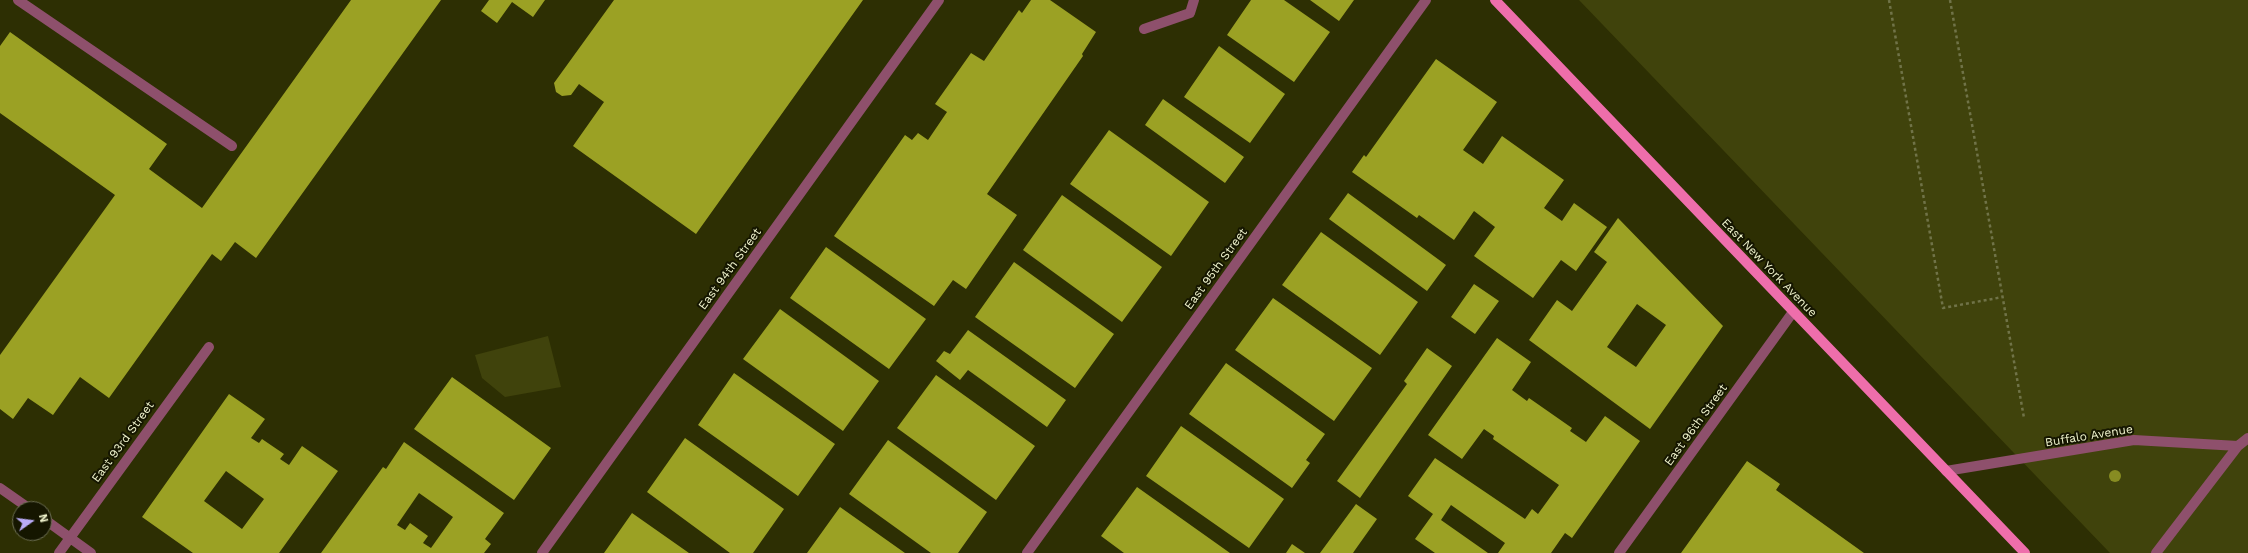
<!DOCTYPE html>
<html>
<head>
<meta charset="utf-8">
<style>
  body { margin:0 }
  #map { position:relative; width:2248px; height:553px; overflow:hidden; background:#2d2f03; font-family:"Work Sans",sans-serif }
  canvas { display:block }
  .north { position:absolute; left:12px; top:501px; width:40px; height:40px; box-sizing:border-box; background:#151600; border:1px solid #6c6e52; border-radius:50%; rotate:76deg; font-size:11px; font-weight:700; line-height:16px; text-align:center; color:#eff3cc }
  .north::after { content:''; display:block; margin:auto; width:14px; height:18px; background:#b9abf7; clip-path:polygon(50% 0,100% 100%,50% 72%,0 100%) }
</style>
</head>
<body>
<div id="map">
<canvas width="2248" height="553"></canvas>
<div class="north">N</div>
</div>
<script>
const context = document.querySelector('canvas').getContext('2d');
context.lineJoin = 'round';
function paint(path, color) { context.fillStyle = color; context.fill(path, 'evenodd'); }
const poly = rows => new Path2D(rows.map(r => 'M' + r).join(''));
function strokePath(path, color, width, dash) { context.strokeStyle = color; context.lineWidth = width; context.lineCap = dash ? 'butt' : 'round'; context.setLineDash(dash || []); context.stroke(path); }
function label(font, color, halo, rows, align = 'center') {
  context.font = font + ' "Work Sans",sans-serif'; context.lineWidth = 4; context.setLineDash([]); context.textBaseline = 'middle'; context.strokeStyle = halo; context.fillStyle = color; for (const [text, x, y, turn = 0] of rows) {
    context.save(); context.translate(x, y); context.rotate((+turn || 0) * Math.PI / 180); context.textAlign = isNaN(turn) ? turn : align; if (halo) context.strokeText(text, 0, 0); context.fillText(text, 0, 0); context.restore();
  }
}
paint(poly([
  [1579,0,2248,0,2248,553,2110,553],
  [548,336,561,387,505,397,482,378,475,355]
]), '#40430c');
paint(poly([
  [351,0,441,0,256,258,235,242,221,261,212,254,109,398,80,377,53,415,28,398,13,419,0,409,0,355,115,195,0,113,0,46,10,32,167,144,149,169,202,208],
  [489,0,545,0,533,17,512,2,497,23,481,11],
  [614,0,863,0,696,234,573,146,604,102,579,84,571,95,562,96,556,92,554,83],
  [1031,0,1050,0,1096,32,1082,54,1083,56,987,194,1017,215,966,289,953,280,934,306,834,236,905,135,912,140,918,133,928,140,947,112,935,104,971,53,984,61,1019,10,1022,13],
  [1251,0,1284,0,1330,32,1294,82,1227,35],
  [1310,0,1354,0,1339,21],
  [1219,46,1285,94,1250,143,1184,97],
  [1436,59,1497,102,1463,150,1483,164,1502,136,1564,180,1544,208,1562,221,1574,203,1607,227,1576,271,1561,260,1533,298,1474,256,1495,227,1474,211,1454,240,1419,215,1417,218,1352,172,1364,155,1366,157],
  [1163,99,1244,157,1225,183,1145,125],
  [1109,130,1209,202,1171,256,1070,184],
  [1348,193,1446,265,1427,291,1329,219],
  [1062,195,1162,267,1122,322,1023,250],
  [1618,218,1723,326,1650,429,1529,340,1557,300,1572,311,1607,262,1594,252],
  [1637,304,1666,325,1636,367,1607,347],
  [1321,232,1418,302,1380,355,1282,285],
  [826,247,926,319,889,369,790,298],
  [1014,262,1114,334,1075,388,975,317],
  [1474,284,1499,301,1475,334,1451,317],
  [1273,298,1372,368,1334,421,1235,350],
  [780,309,879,381,843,431,743,359],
  [968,330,1066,400,1047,427,968,370,960,380,936,361,944,351,950,354],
  [1497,338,1531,362,1512,390,1527,401,1529,398,1572,428,1570,431,1586,442,1605,416,1640,441,1572,538,1565,533,1551,553,1498,553,1505,543,1451,505,1441,520,1488,553,1435,553,1415,539,1433,514,1408,496,1435,458,1525,519,1532,509,1538,514,1559,485,1493,439,1494,436,1484,429,1462,459,1428,435],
  [1427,348,1452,366,1360,498,1337,481,1407,384,1404,381],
  [1226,363,1325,434,1306,460,1310,463,1292,488,1189,414],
  [734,373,835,444,798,496,698,425],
  [936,375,1035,446,996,500,897,428],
  [452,377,551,448,514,500,414,429],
  [229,394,265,419,251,438,259,443,262,439,284,454,280,459,289,465,302,446,338,471,279,553,193,553,142,517],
  [226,471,264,499,242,529,204,501],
  [1181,426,1284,499,1249,548,1146,476],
  [685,438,784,509,753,553,730,553,647,492],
  [888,440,987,512,958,553,931,553,849,494],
  [404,442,504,513,485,539,491,544,484,553,321,553,383,467,386,469],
  [419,493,453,517,431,548,423,543,428,536,410,523,405,530,397,525],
  [1747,461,1780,484,1776,490,1864,553,1681,553],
  [1137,487,1230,553,1124,553,1101,536],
  [1356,504,1377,519,1355,550,1353,553,1320,553],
  [840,507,905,553,807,553],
  [632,513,689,553,604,553],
  [1292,544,1305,553,1286,553]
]), '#9ba124');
strokePath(poly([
  [1889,0,1943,308,2003,297],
  [1950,0,2024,418]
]), '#707348', 2.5, [3, 3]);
strokePath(poly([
  [18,0,232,146],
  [1144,29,1190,13,1194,0],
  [1946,471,2134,440,2238,446],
  [0,488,30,509],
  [44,519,91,553],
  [59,553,209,347],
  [542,553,939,0],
  [1027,553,1426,0],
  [1619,553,1793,312],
  [2156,553,2238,446,2248,438]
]), '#8e506c', 10);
strokePath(poly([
  [1495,0,2025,553]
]), '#ee6eab', 10);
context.fillStyle = '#878c22';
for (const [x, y] of [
  [2115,476]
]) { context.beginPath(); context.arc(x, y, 6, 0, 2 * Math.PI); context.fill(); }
label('12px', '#eff3cc', '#151600', [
  ["East New York Avenue",1769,268,46],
  ["East 94th Street",730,269,-54],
  ["East 95th Street",1216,269,-54],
  ["East 96th Street",1696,425,-54],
  ["Buffalo Avenue",2089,436,-9],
  ["East 93rd Street",123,442,-54]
]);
</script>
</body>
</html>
